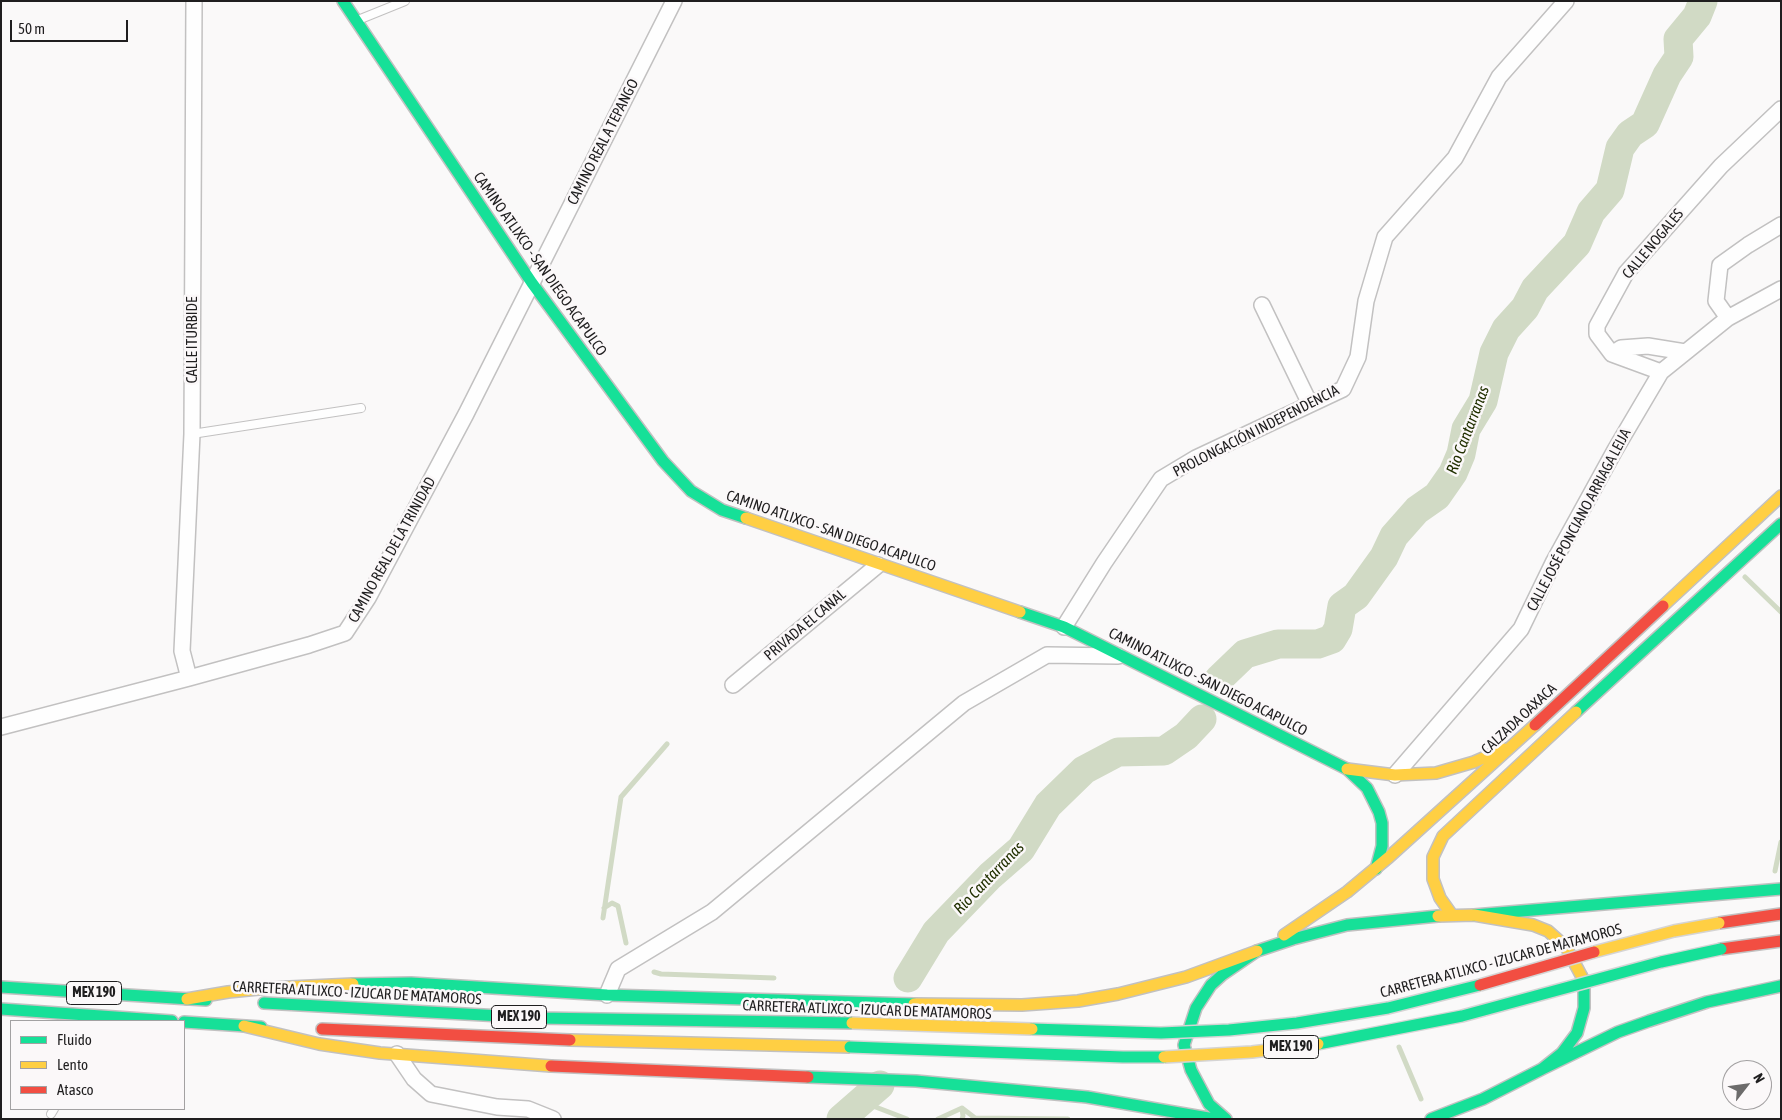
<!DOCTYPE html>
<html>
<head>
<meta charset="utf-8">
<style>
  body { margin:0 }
  #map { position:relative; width:1782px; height:1120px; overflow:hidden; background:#faf9f9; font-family:"Asap Condensed",sans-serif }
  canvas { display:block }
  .frame { position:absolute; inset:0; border:2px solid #1f1e1f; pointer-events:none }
  .legend { position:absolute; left:10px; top:1020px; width:175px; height:90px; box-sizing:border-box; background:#fbf8f9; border:1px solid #a3a1a2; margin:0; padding:6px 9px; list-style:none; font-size:15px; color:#1f1e1f }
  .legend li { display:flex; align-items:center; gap:10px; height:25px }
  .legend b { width:25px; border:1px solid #a3a1a2 }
  .north { position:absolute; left:1722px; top:1060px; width:50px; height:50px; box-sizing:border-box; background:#fbf8f9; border:1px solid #a3a1a2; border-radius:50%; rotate:60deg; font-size:14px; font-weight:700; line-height:20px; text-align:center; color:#1f1e1f }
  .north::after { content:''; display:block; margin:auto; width:18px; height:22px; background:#6c6b6b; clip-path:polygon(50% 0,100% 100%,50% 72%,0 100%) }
  .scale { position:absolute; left:10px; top:20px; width:118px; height:22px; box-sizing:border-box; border:2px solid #1f1e1f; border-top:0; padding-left:6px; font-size:15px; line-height:18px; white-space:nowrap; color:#1f1e1f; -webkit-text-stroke:4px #fbf8f9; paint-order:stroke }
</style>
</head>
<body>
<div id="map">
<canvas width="1782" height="1120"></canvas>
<div class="frame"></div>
<ul class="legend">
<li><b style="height:6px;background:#16e098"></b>Fluido</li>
<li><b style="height:6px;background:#ffcf43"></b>Lento</li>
<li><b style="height:6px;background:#f24e42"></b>Atasco</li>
</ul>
<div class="north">N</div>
<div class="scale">50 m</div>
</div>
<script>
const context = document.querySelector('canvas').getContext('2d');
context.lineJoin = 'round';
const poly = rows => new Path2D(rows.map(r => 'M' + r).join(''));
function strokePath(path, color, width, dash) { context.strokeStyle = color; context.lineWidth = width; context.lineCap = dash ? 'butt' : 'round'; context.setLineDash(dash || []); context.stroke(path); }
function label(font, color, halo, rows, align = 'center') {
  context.font = font + ' "Asap Condensed",sans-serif'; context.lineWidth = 5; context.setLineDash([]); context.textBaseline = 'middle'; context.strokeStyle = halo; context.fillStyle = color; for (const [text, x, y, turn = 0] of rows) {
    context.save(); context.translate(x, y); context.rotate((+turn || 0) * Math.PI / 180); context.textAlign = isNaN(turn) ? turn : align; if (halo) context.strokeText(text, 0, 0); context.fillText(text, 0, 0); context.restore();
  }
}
strokePath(poly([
  [1745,577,1781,612],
  [1775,871,1781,842],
  [604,908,612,903,618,906,626,943],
  [603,918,621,797,667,744],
  [654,972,661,974,774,978],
  [1399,1047,1421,1099],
  [861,1099,873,1106,907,1119],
  [962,1108,963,1116,962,1119],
  [938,1119,962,1108,975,1118,1068,1119]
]), '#d1dac5', 5);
strokePath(poly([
  [1219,679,1245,654,1278,644,1318,644,1332,639,1338,629,1342,606,1356,596,1384,557,1394,536,1417,510,1437,496,1453,473,1461,454,1466,429,1483,401,1494,353,1506,329,1525,308,1535,289,1577,244,1591,212,1610,190,1620,148,1630,134,1645,124,1667,75,1679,57,1678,39,1697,16,1703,1],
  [908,978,936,932,990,876,1021,849,1048,805,1084,770,1118,752,1164,751,1186,736,1202,719],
  [841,1119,880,1085]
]), '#d1dac5', 29);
const lane = poly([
  [358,20,405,1],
  [192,434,361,408],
  [51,1114,54,1109]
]);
const street = poly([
  [1262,305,1310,404],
  [1728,318,1716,301,1720,265,1748,245,1781,225],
  [1612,354,1621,348,1648,346,1685,352],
  [1661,372,1612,354,1597,334,1597,326,1626,273,1721,166,1781,109],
  [1064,627,1104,563,1161,479,1196,458,1343,389,1358,357,1366,301,1385,237,1455,158,1499,77,1566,1],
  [189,678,182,651,192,434,194,1],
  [733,685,878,565],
  [1,727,189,678,309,645,345,633,368,598,466,414,674,1],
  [1395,775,1521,629,1554,561,1615,450,1661,372,1728,318,1781,289],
  [607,995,618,969,712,912,964,703,1047,655,1118,656],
  [397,1054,414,1079,431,1094,497,1107,528,1109,553,1119]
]);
const fast = poly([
  [343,1,532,283,663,461,691,491,722,510,746,518],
  [1020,612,1064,627,1347,769,1367,788,1379,812,1382,823,1382,846,1376,869],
  [1576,712,1781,524],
  [1474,915,1781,889],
  [353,984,411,983,607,995,914,1004],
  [1,987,206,1000],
  [264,1003,538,1018,852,1023],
  [1,1009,172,1021],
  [184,1022,261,1027],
  [1542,1069,1618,1032,1649,1021,1707,1002,1781,986],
  [808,1077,916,1081,1087,1097,1214,1119],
  [1226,1119,1209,1104,1191,1070,1184,1045,1196,1008,1211,985,1222,975,1257,951,1293,939,1347,925,1438,916],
  [1431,1119,1483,1099,1542,1069,1562,1053,1577,1033,1584,1008,1584,984,1582,977]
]);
const slow = poly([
  [746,518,1020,612],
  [1663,606,1781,496],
  [1347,769,1395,775,1436,773,1474,762,1504,749],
  [1452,915,1440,898,1433,879,1433,857,1443,836,1576,712],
  [1438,916,1474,915,1533,925,1548,931,1566,947,1582,977],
  [1284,935,1347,892,1389,857,1535,725],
  [187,999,228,992,269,988,353,984],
  [914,1004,1022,1005,1078,1001,1118,994,1186,977,1257,951],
  [244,1026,319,1044,380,1053,551,1066],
  [570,1040,850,1047]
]);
const jam = poly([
  [1535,725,1663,606],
  [1719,923,1781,914],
  [1721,949,1781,941],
  [322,1029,570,1040],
  [551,1066,808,1077]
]);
strokePath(lane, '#c2c1c1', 10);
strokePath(street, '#c2c1c1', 18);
strokePath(fast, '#c2c1c1', 14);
strokePath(slow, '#c2c1c1', 14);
strokePath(jam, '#c2c1c1', 14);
strokePath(lane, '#fefefe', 8);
strokePath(street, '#fefefe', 15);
strokePath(fast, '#16e098', 11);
strokePath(slow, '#ffcf43', 11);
strokePath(jam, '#f24e42', 11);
const fastBridge = poly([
  [1032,1029,1161,1033,1229,1030,1297,1023,1388,1008,1480,985],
  [1318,1044,1462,1016,1661,962,1721,949],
  [850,1047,1123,1057,1164,1057]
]);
const slowBridge = poly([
  [1594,952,1674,931,1719,923],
  [852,1023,1032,1029],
  [1164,1057,1252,1052,1318,1044]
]);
const jamBridge = poly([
  [1480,985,1594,952]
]);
strokePath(fastBridge, '#d5d4d4', 14, []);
strokePath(slowBridge, '#d5d4d4', 14, []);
strokePath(jamBridge, '#d5d4d4', 14, []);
strokePath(fastBridge, '#16e098', 11);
strokePath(slowBridge, '#ffcf43', 11);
strokePath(jamBridge, '#f24e42', 11);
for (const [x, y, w] of [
  [94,993,55],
  [519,1017,55],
  [1291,1047,55]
]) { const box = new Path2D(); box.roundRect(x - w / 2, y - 11.5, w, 23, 4); context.fillStyle = '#fbf8f9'; context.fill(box); strokePath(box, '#1f1e1f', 1); }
label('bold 14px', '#1f1e1f', null, [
  ["MEX 190",94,993],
  ["MEX 190",519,1017],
  ["MEX 190",1291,1047]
]);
label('15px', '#1f1e1f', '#fbf8f9', [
  ["CAMINO REAL A TEPANGO",603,142,-63],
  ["CALLE NOGALES",1653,244,-50],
  ["CAMINO ATLIXCO - SAN DIEGO ACAPULCO",540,264,55],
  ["CALLE ITURBIDE",192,340,-90],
  ["PROLONGACIÓN INDEPENDENCIA",1256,431,-27],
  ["CALLE JOSÉ PONCIANO ARRIAGA LEIJA",1579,520,-62],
  ["CAMINO ATLIXCO - SAN DIEGO ACAPULCO",831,531,19],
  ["CAMINO REAL DE LA TRINIDAD",392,550,-61],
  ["PRIVADA EL CANAL",805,625,-40],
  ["CAMINO ATLIXCO - SAN DIEGO ACAPULCO",1208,682,27],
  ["CALZADA OAXACA",1519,719,-43],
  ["CARRETERA ATLIXCO - IZUCAR DE MATAMOROS",1501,961,-15],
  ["CARRETERA ATLIXCO - IZUCAR DE MATAMOROS",357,993,3],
  ["CARRETERA ATLIXCO - IZUCAR DE MATAMOROS",867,1010,2]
]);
label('italic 16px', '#213000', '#fbf8f9', [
  ["Rio Cantarranas",1468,430,-69],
  ["Rio Cantarranas",989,878,-46]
]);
</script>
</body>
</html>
